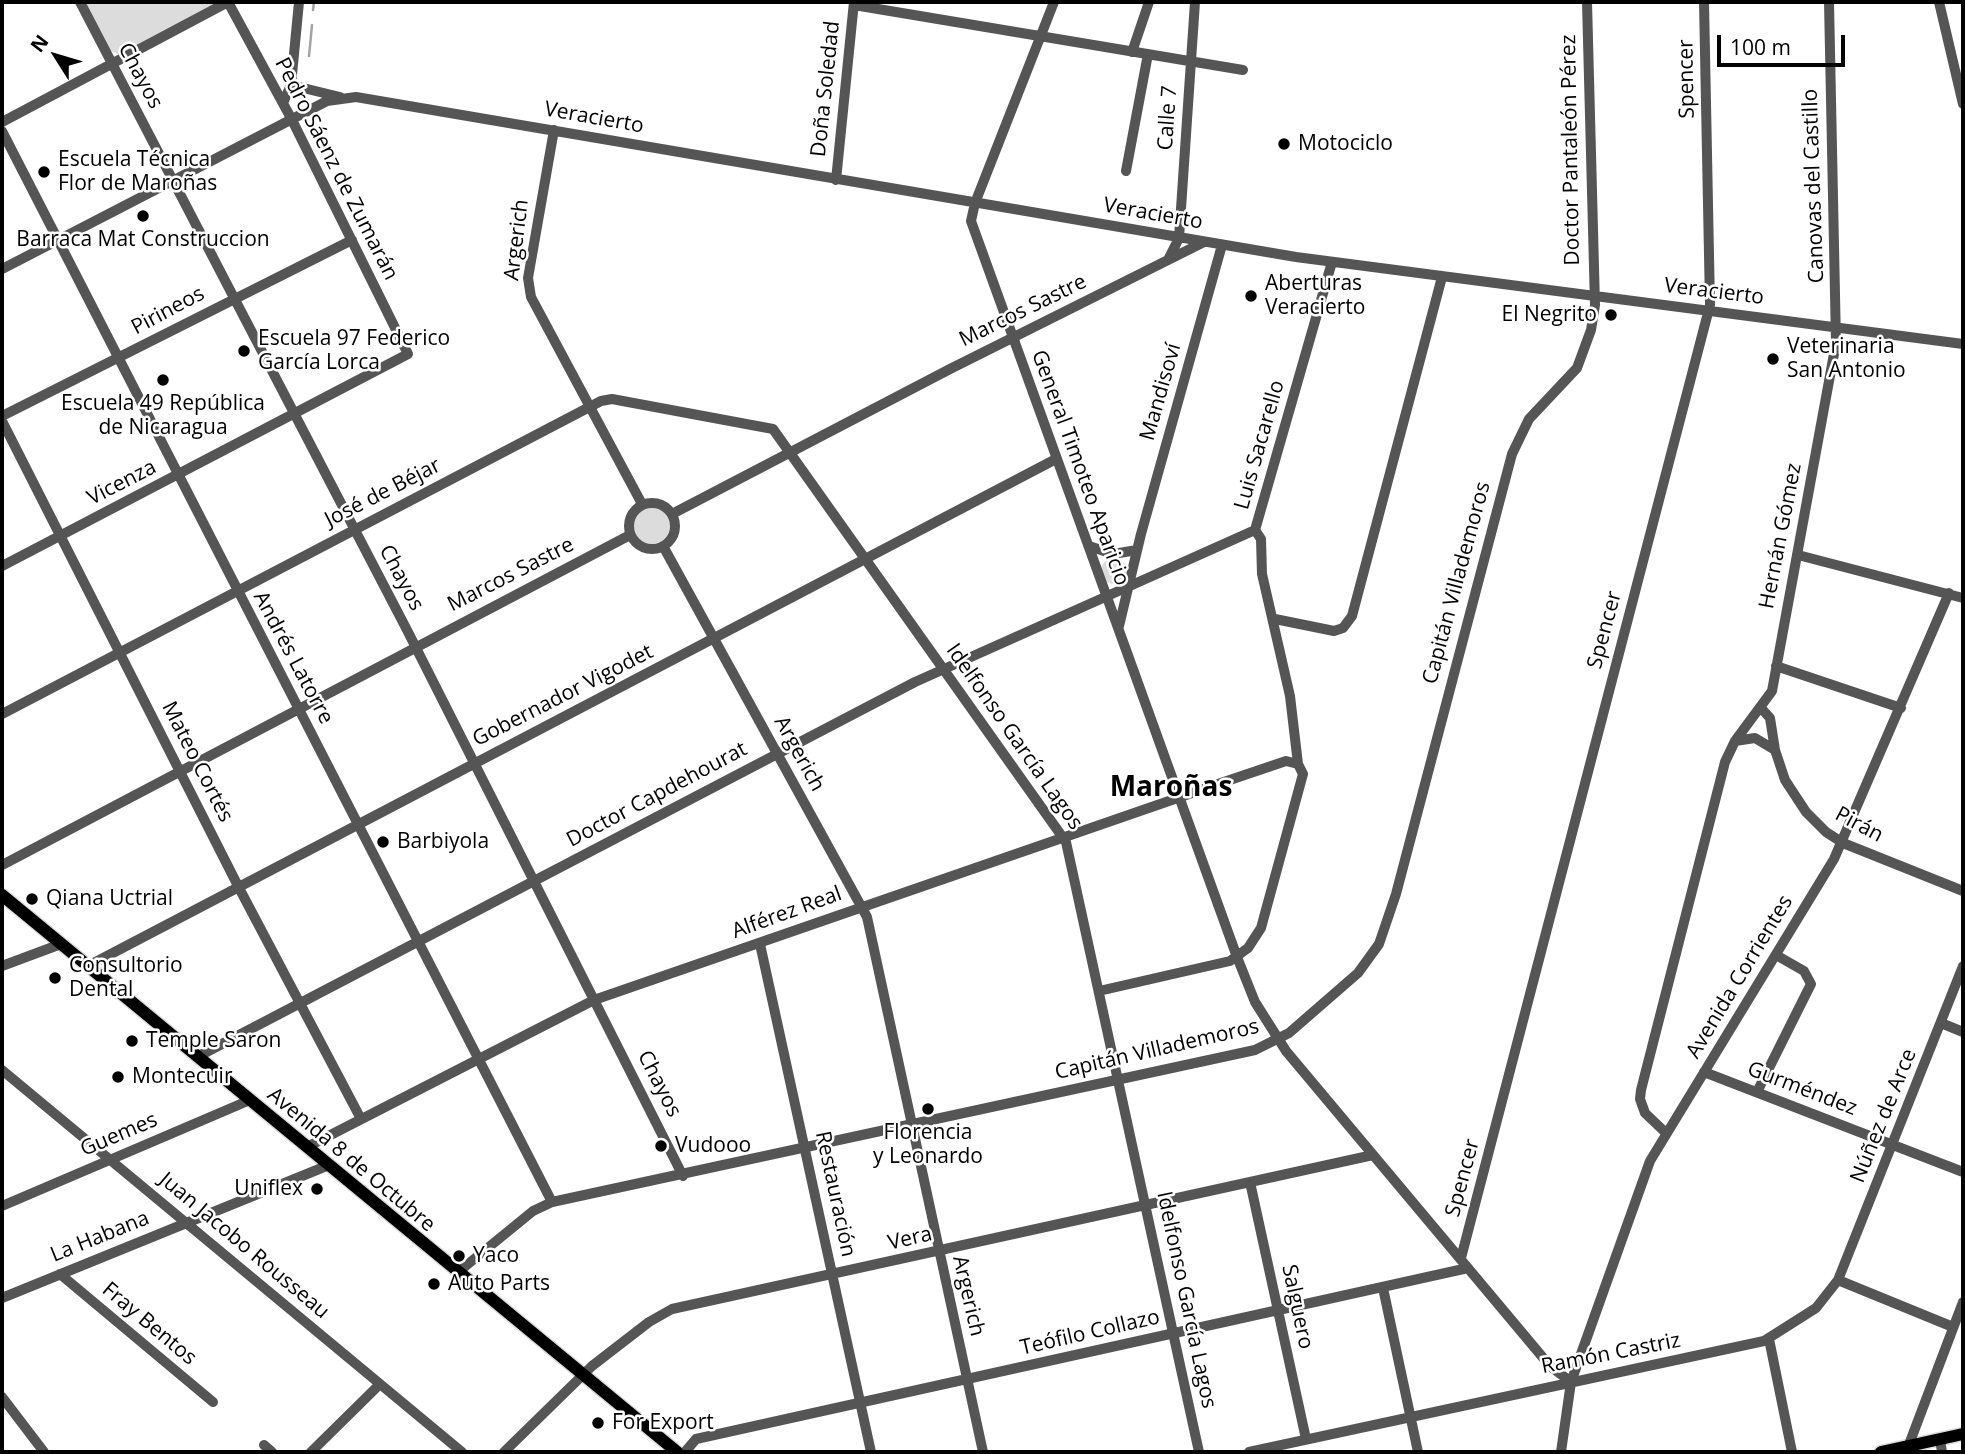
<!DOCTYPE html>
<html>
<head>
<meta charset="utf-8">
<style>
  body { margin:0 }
  #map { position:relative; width:1965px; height:1454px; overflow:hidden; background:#fff; font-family:"Open Sans",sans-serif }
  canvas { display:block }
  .frame { position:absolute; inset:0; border:4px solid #000; pointer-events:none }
  .north { position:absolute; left:21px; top:21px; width:70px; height:70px; -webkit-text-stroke:5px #fff; paint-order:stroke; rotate:307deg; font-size:19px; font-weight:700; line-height:28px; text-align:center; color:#000 }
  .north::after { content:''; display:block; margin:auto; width:24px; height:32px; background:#000; clip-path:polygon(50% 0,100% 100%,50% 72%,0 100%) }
  .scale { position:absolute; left:1717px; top:35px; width:128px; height:32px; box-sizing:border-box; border:4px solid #000; border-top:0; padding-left:9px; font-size:21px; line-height:24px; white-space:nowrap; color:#000; -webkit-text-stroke:5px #fff; paint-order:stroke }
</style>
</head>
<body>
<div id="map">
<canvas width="1965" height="1454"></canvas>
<div class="frame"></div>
<div class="north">N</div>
<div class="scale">100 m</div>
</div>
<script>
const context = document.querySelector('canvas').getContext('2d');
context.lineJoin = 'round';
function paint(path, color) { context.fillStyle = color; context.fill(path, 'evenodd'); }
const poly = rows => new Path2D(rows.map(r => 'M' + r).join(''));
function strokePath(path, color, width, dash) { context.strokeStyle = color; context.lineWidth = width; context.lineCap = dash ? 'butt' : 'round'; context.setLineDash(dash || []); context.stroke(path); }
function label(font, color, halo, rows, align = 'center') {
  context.font = font + ' "Open Sans",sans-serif'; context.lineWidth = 5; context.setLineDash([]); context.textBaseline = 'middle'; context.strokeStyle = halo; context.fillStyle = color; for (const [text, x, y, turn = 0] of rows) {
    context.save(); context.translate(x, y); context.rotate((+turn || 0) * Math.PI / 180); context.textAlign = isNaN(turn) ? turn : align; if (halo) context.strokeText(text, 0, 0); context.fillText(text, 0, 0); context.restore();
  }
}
paint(poly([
  [85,2,219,2,120,55,109,50],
  '632 525a19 19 0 1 1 38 0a19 19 0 1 1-38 0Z',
  '1101 571a13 13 0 1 1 26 0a13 13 0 1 1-26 0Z'
]), '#dcdcdc');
strokePath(poly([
  [313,10,314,2],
  [309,56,312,25]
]), '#a3a3a3', 2.5);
const major = poly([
  [2,895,677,1452],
  [1881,1452,1963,1434]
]);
strokePath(major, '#dbdbdb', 15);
strokePath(poly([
  [80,2,407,630,683,1176],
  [1054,2,975,203,971,221,1237,957,1255,1002,1286,1051,1550,1366,1571,1382],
  [1939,2,1963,104],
  [854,5,1243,70],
  [1132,52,1149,2],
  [291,85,340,97],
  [283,103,291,85,299,2],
  [2,122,228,2],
  [554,130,528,278,531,297,642,504],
  [2,131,552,1202],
  [1126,171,1148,54],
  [836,180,854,2],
  [1168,260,1179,238,1195,2],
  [2,269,327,101,356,97,1296,257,1963,344],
  [2,416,352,240],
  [2,421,238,886,361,1119],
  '629 526a23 23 0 1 1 46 0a23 23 0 1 1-46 0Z',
  [672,514,950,369,1204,242],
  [1255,530,1332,262],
  [663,546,867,917,983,1452],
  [1089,546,1113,554,1137,550],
  [1798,555,1963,598],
  [2,566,408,354,292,120,228,2],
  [1275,619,1334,631,1343,628,1352,616,1442,277],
  [1119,626,1141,534,1222,245],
  [1776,666,1901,708],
  [1761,708,1770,718,1775,750,1785,780,1806,812,1826,832,1843,843,1963,891],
  [2,714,601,401,612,399,773,429,1066,842,1199,1452],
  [1735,741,1755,738,1775,750],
  [2,865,630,535],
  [760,944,871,1452],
  [2,966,61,944],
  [88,966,1056,459],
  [1099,991,1230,961,1248,948,1261,928,1303,774,1298,764,1290,696,1262,574,1261,539,1255,530],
  [1941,1023,1963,1032],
  [197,1057,915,682,1255,530],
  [2,1070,462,1452],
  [1704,1072,1963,1172],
  [1757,1092,1811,984,1804,971,1776,955],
  [1666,1133,1645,1113,1640,1099,1641,1090,1725,762,1735,741,1772,691,1836,343,1829,2],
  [307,1147,594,1000,1218,784,1286,761,1298,764],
  [1250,1182,1306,1439],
  [2,1206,250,1100],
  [1461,1258,1710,305,1704,2],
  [457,1273,533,1211,552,1202,1255,1050,1289,1033,1358,973,1379,944,1396,894,1512,454,1529,419,1577,368,1591,330,1595,305,1587,2],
  [60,1274,213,1402],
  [1838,1280,1953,1327],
  [1383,1288,1418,1452],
  [2,1298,329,1165],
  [1769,1339,1792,1452],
  [2,1397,44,1452],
  [1940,1440,1942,1452],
  [264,1445,272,1452],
  [1908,1447,1963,1302],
  [311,1452,380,1384],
  [504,1452,592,1366,649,1322,672,1309,1373,1155],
  [685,1452,696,1439,1468,1268],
  [1249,1452,1764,1341,1816,1308,1838,1280,1963,966],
  [1561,1452,1571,1382,1650,1161,1834,859,1949,593]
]), '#555', 10);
strokePath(major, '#000', 12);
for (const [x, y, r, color] of [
  [1284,144,7,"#000"],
  [44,172,7,"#000"],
  [143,216,7,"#000"],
  [1251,296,7,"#000"],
  [1611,315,7,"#000"],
  [244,351,7,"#000"],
  [1773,359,7,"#000"],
  [163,380,7,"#000"],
  [383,842,7,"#000"],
  [32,899,7,"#000"],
  [55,978,7,"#000"],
  [132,1041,7,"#000"],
  [118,1077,7,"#000"],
  [928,1109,7,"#000"],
  [661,1146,7,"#000"],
  [317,1189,7,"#000"],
  [459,1256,7,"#000"],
  [434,1284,7,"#000"],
  [598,1423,7,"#000"]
]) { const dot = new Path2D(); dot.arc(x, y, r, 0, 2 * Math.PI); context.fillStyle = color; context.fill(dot); strokePath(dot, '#fff', 2.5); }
label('21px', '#000', '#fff', [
  ["Chayos",140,76,62],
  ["Spencer",1687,79,-91],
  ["Doña Soledad",826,89,-84],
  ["Veracierto",594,118,10],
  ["Calle 7",1168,118,-86],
  ["Doctor Pantaleón Pérez",1571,150,-91],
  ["Pedro Sáenz de Zumarán",336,169,63],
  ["Canovas del Castillo",1814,186,-92],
  ["Veracierto",1153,214,10],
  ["Argerich",517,240,-83],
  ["Veracierto",1714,292,7],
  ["Pirineos",168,311,-28],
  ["Marcos Sastre",1023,311,-26],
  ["Mandisoví",1161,392,-74],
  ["Luis Sacarello",1260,445,-74],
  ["General Timoteo Aparicio",1080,468,70],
  ["Vicenza",122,483,-27],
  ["José de Béjar",383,493,-27],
  ["Hernán Gómez",1781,536,-79],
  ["Marcos Sastre",511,575,-27],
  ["Chayos",401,578,62],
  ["Capitán Villademoros",1457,583,-75],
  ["Spencer",1605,630,-75],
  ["Andrés Latorre",293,658,62],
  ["Gobernador Vigodet",563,696,-27],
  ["Idelfonso García Lagos",1014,737,55],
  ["Argerich",799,754,61],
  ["Mateo Cortés",197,762,63],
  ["Doctor Capdehourat",657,795,-28],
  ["Pirán",1859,825,28],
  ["Alférez Real",787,913,-20],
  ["Avenida Corrientes",1740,977,-59],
  ["Capitán Villademoros",1157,1050,-13],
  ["Chayos",659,1084,63],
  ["Gurméndez",1802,1089,21],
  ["Núñez de Arce",1884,1116,-68],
  ["Guemes",119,1135,-23],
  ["Avenida 8 de Octubre",351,1160,40],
  ["Spencer",1463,1178,-75],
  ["Restauración",835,1194,78],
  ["La Habana",100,1237,-22],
  ["Vera",910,1239,-13],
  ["Juan Jacobo Rousseau",244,1246,40],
  ["Argerich",968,1296,77],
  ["Idelfonso García Lagos",1186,1300,78],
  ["Salguero",1297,1307,78],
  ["Fray Bentos",149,1324,40],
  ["Teófilo Collazo",1090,1333,-13],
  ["Ramón Castriz",1611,1354,-11]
]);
label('21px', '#000', '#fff', [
  ["Motociclo",1298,144],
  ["Escuela Técnica",58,160],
  ["Flor de Maroñas",58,184],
  ["Barraca Mat Construccion",143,240,"center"],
  ["Aberturas",1265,284],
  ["Veracierto",1265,308],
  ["El Negrito",1597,315,"right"],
  ["Escuela 97 Federico",258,339],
  ["García Lorca",258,363],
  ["Veterinaria",1787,347],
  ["San Antonio",1787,371],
  ["Escuela 49 República",163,404,"center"],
  ["de Nicaragua",163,428,"center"],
  ["Barbiyola",397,842],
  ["Qiana Uctrial",46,899],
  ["Consultorio",69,966],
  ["Dental",69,990],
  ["Temple Saron",146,1041],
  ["Montecuir",132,1077],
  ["Florencia",928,1133,"center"],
  ["y Leonardo",928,1157,"center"],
  ["Vudooo",675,1146],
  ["Uniflex",303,1189,"right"],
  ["Yaco",473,1256],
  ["Auto Parts",448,1284],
  ["For Export",612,1423]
], 'left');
label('bold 28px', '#000', '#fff', [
  ["Maroñas",1171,788]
]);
</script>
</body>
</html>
